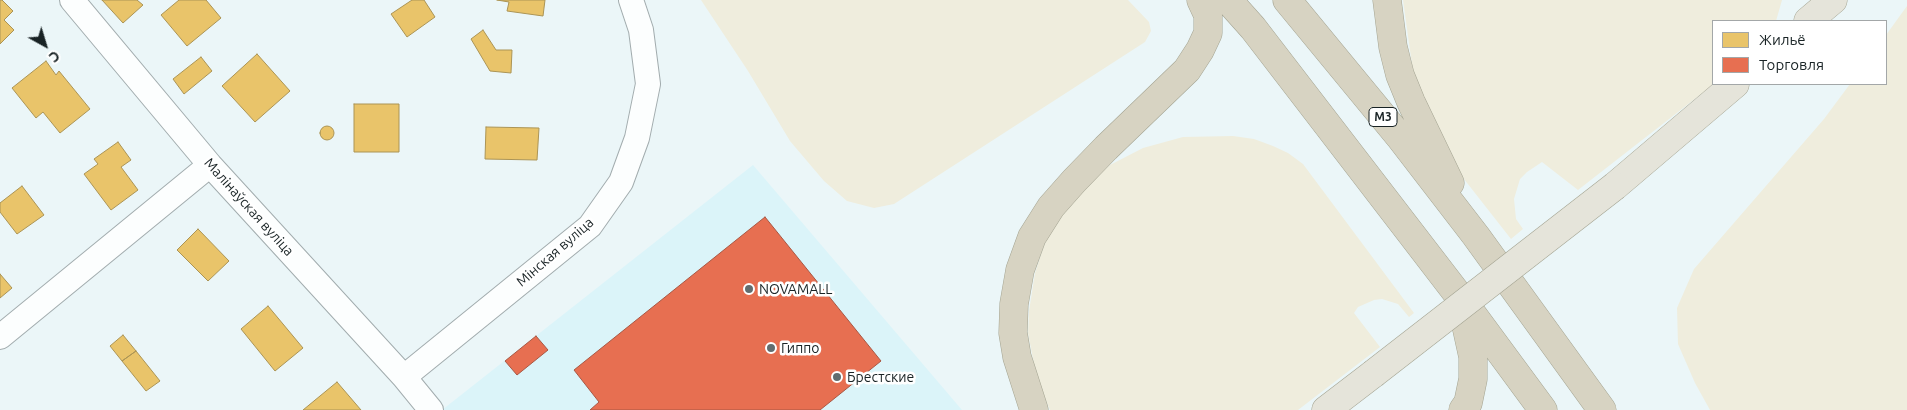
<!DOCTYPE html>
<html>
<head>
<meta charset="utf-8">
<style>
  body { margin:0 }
  #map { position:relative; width:1907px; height:410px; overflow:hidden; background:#ebf6f8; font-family:Ubuntu,sans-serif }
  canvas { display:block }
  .legend { position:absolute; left:1712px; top:20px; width:175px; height:65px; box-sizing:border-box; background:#fff; border:1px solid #a3a7a8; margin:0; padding:6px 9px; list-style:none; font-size:15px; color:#192325 }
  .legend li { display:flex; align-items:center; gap:10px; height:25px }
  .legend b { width:25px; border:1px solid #a3a7a8 }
  .north { position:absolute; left:20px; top:20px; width:50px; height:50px; -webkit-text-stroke:4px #fff; paint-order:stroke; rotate:141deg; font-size:14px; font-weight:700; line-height:20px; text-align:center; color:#192325 }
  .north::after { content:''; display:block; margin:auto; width:18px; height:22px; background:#192325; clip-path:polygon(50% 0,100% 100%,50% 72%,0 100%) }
</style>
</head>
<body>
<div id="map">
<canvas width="1907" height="410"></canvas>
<ul class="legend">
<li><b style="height:14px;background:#e9c46a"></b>Жильё</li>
<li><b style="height:14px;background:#e76f51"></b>Торговля</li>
</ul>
<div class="north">С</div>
</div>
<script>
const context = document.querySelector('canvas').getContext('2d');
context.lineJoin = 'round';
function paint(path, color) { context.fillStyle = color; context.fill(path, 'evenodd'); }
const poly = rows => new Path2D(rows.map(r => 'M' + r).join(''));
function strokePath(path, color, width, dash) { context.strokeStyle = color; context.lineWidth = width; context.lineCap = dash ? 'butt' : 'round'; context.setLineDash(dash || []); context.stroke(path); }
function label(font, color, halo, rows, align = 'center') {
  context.font = font + ' Ubuntu,sans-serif'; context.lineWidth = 5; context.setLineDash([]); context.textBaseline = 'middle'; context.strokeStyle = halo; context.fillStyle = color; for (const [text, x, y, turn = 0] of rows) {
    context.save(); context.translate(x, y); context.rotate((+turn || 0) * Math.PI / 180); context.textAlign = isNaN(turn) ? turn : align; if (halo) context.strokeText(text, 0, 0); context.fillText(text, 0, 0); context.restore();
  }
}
paint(poly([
  [753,165,962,410,442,410]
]), '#dbf4f9');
paint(poly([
  [701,0,1128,0,1149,22,1151,31,1145,42,894,204,874,208,847,201,824,181,790,141,748,71],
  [1403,0,1782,0,1776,21,1713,21,1714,84,1578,190,1542,162,1527,172,1520,179,1514,199,1516,219,1523,229,1511,239,1442,151,1413,72],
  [1907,6,1907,410,1710,410,1695,383,1678,344,1677,308,1694,269,1824,119,1850,84,1886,84,1886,35],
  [1233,136,1254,139,1273,146,1288,153,1303,164,1414,313,1409,317,1398,304,1382,299,1374,300,1358,307,1354,313,1380,347,1298,410,1050,410,1037,380,1028,333,1029,311,1035,273,1043,248,1054,223,1082,189,1110,165,1143,148,1183,137]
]), '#efeddd');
const homes = poly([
  [0,0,2,0,13,11,4,20,14,30,0,44,0,0],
  [102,0,137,0,143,5,123,23,102,0],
  [179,0,206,0,221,18,187,46,161,15,179,0],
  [412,0,424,0,435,17,407,37,391,14,412,0],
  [497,0,545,0,543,16,507,11,509,2,497,0],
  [483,30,496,50,512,50,511,73,490,71,471,39,483,30],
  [257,54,290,91,255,122,222,86,257,54],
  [201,57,212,71,184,94,173,79,201,57],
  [46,61,56,75,59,71,90,109,60,133,43,112,36,118,12,88,46,61],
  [354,104,399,104,399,152,354,152,354,104],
  '320 133a7 7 0 1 1 14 0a7 7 0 1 1-14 0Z',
  [486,127,539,128,537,160,485,159,486,127],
  [118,142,131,160,121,167,138,190,111,210,84,174,98,164,94,159,118,142],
  [22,186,44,215,17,234,0,212,0,203,22,186],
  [198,229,229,261,208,281,177,250,198,229],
  [0,274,12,288,0,298,0,274],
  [268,306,303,348,275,371,241,329,268,306],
  [123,335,136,351,122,361,110,346,123,335],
  [136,351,160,381,146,391,122,361,136,351],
  [337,382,361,410,303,410,337,382]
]);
paint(homes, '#e9c46a');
strokePath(homes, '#ab9455', 1);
const shops = poly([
  [765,217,881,361,820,410,590,410,599,402,574,370,765,217],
  [536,336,548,350,517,375,505,361,536,336]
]);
paint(shops, '#e76f51');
strokePath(shops, '#a95844', 1);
const minor = poly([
  [72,0,210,165,404,377,431,410],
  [0,337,210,165],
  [404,377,590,226,621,182,637,138,648,84,641,30,631,0]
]);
const major = poly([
  [1808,21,1833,0],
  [1615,186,1735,84],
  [1326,410,1373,374]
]);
const highway = poly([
  [1228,0,1253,28,1459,296,1543,410],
  [1287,0,1399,136,1476,236,1602,410],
  [1387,0,1393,47,1400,75,1411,102,1450,183],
  [1462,307,1473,357,1473,379,1468,403,1463,410],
  [1034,410,1017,357,1013,333,1014,304,1020,270,1032,237,1051,207,1074,181,1106,148,1187,70,1200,50,1208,33,1208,15,1201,0]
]);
strokePath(minor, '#a2acae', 26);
strokePath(major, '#a4a492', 29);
strokePath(highway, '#a4a492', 29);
strokePath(minor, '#fcfefe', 24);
strokePath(major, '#e5e4da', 28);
strokePath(highway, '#d7d3c2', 28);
const majorBridge = poly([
  [1373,374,1615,186]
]);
strokePath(majorBridge, '#a4a492', 29, []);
strokePath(majorBridge, '#e5e4da', 28);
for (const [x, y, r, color] of [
  [749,289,5,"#626d6f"],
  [771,348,5,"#626d6f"],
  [837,377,5,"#626d6f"]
]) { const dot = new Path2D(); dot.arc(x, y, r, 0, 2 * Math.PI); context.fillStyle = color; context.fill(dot); strokePath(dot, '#fff', 2); }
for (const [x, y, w] of [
  [1383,117,28]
]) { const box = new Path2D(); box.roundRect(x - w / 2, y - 9.5, w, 19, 4); context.fillStyle = '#fff'; context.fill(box); strokePath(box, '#192325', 1); }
label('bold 12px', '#192325', null, [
  ["М3",1383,117]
]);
label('14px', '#192325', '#fff', [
  ["Малінаўская вуліца",249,207,48],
  ["Мінская вуліца",555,252,-41]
]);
label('14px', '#192325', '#fff', [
  ["NOVAMALL",759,289],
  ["Гиппо",781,348],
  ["Брестские",847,377]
], 'left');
</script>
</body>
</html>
